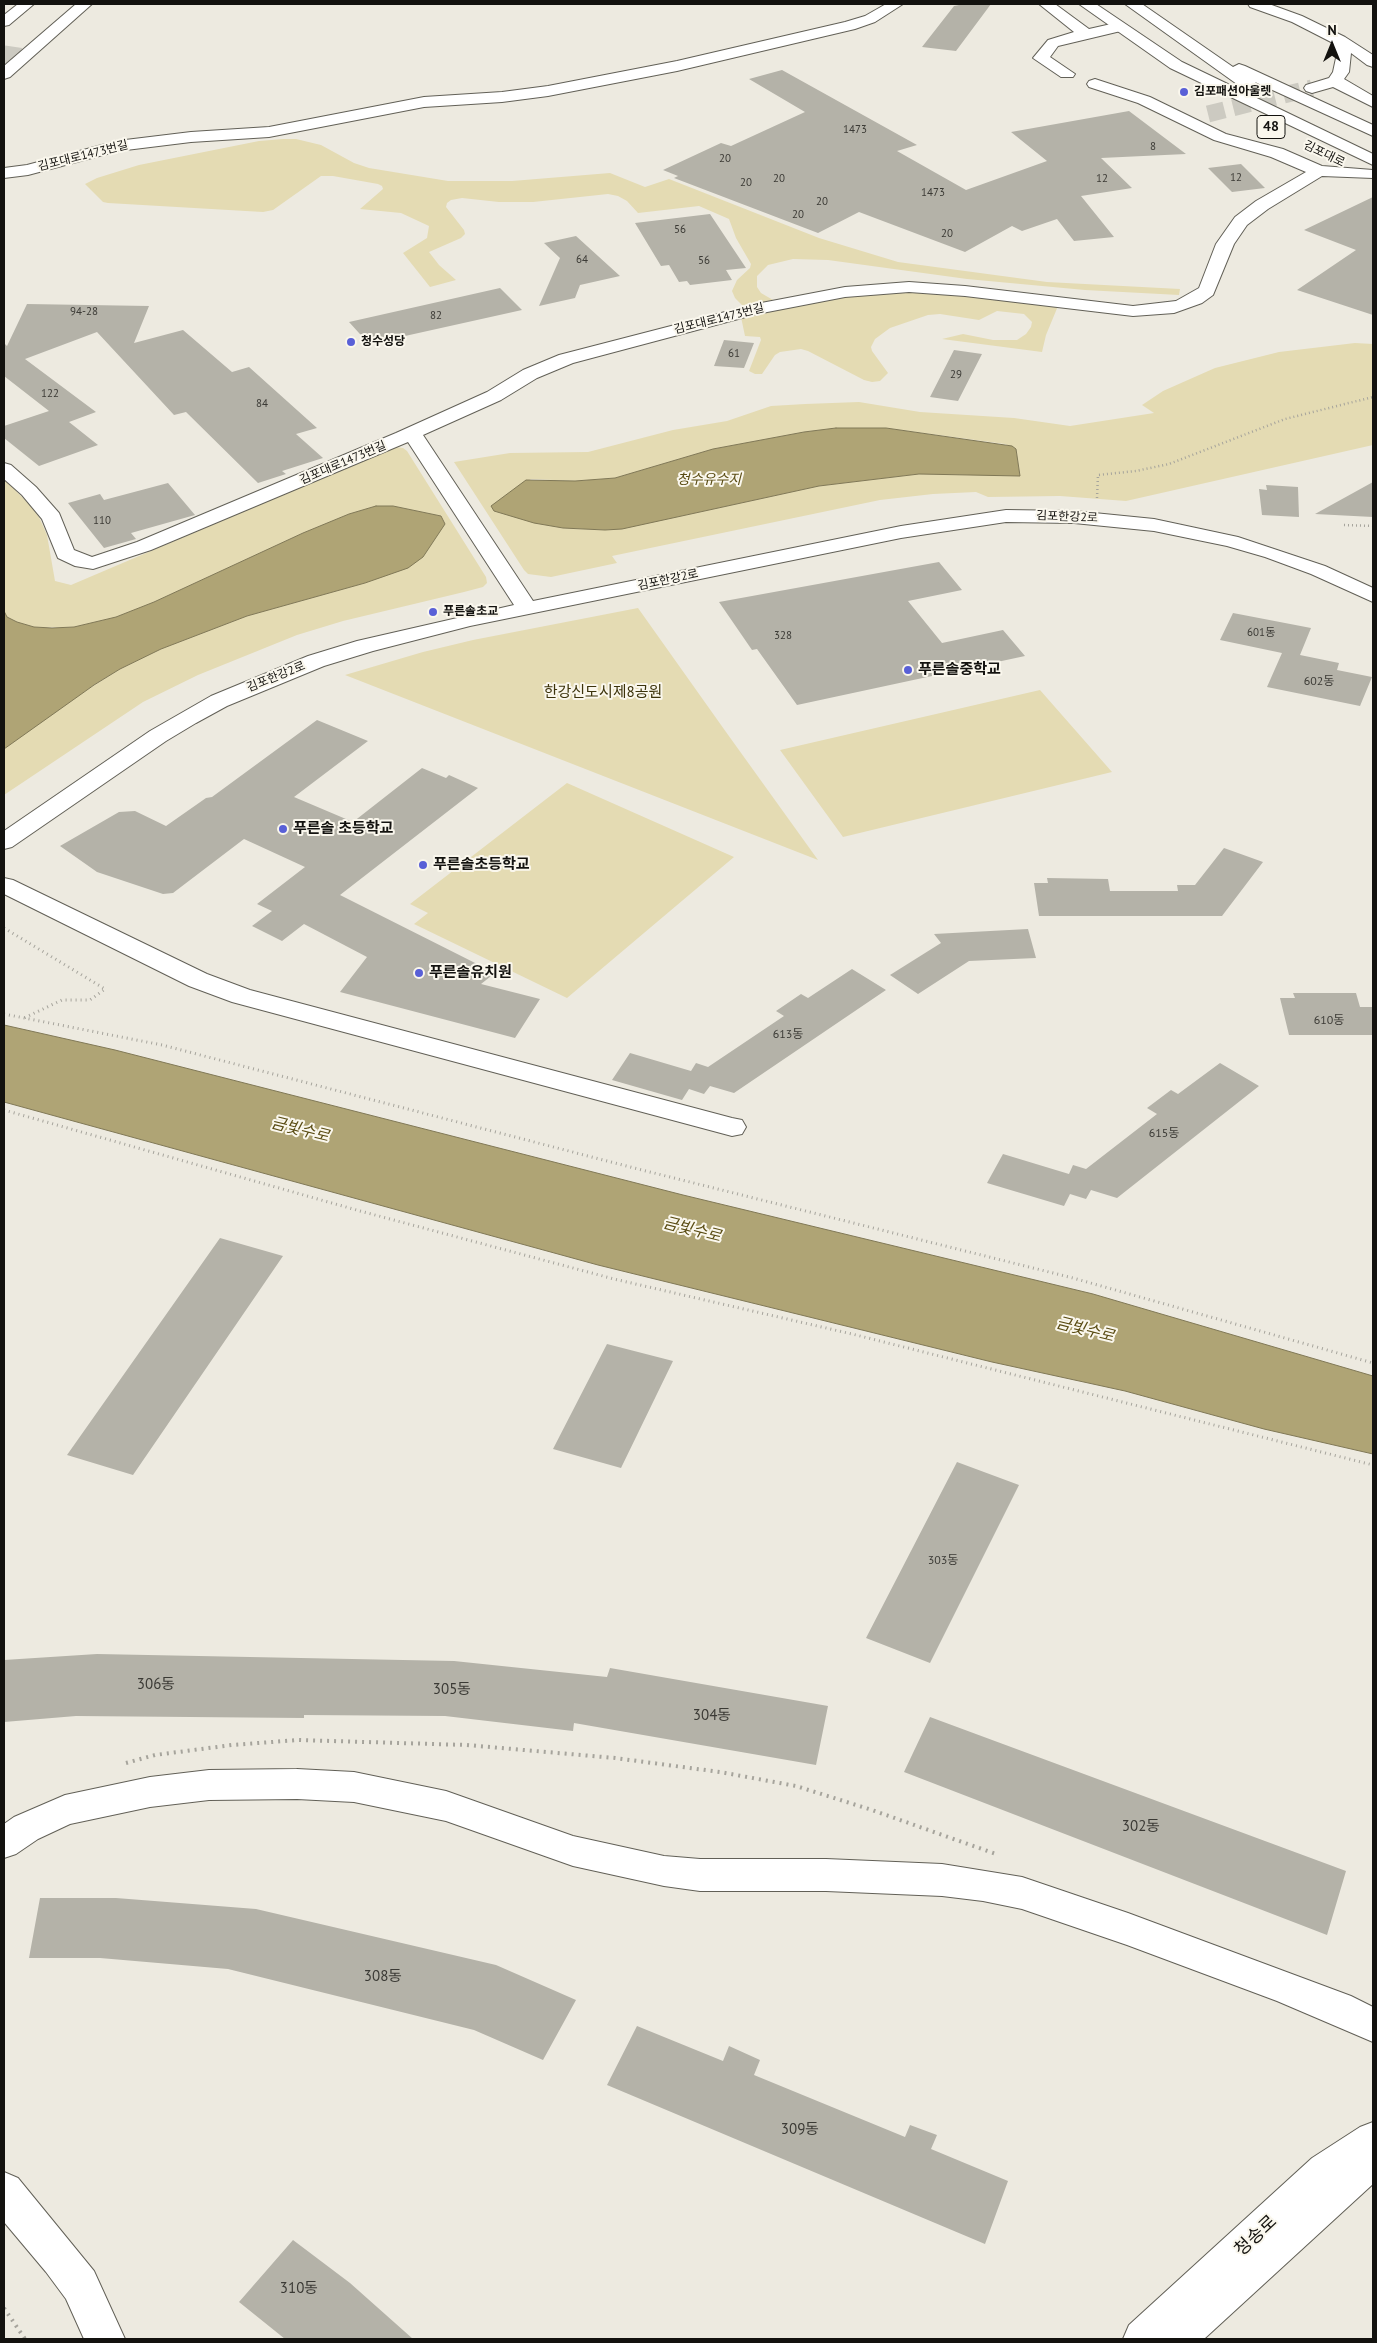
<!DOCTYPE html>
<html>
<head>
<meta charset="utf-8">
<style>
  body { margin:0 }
  #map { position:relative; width:1377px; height:2343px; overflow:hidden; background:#edeae0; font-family:"PT Sans",sans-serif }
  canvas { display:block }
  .frame { position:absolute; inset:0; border:5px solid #13120f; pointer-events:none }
  .north { position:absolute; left:1307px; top:20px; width:50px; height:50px; -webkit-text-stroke:4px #faf7ed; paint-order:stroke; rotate:0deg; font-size:14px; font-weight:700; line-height:20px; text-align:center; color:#13120f }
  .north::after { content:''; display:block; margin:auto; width:18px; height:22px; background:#13120f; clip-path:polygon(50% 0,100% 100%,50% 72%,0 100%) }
</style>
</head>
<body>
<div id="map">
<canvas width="1377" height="2343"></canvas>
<div class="frame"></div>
<div class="north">N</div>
</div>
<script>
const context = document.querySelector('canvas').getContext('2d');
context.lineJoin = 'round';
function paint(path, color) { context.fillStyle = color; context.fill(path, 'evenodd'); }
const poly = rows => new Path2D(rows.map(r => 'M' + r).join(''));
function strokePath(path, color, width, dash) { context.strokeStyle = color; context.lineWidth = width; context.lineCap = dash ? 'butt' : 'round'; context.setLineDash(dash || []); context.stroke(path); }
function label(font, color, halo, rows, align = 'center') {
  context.font = font + ' "PT Sans","Noto Sans KR",sans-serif'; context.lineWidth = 4; context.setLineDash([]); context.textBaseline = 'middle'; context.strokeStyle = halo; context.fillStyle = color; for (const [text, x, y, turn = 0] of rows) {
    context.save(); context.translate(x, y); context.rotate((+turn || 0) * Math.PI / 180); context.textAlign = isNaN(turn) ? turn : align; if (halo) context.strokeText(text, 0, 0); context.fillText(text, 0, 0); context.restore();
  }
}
paint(poly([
  [283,139,296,139,321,145,354,163,369,168,448,181,512,181,610,173,645,187,669,179,819,238,898,262,1047,282,1180,289,1179,295,1085,290,967,279,828,260,793,259,768,265,757,276,757,287,761,293,773,300,744,307,735,298,732,291,737,280,750,268,751,264,736,238,729,219,699,206,638,213,627,201,618,196,608,194,533,202,499,202,462,198,451,200,447,203,446,207,464,230,465,234,461,238,429,252,439,265,456,280,430,287,403,253,427,238,429,226,401,213,360,209,383,189,382,186,378,184,333,176,321,176,273,210,263,212,108,203,103,202,85,184,97,178,139,165,259,141],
  [887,291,932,291,1058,306,1046,335,1042,352,942,339,963,334,993,340,1017,340,1026,334,1031,327,1032,322,1024,314,997,311,979,320,940,314,928,315,890,328,875,339,871,347,872,351,888,373,880,381,872,382,864,380,808,351,801,349,780,352,775,355,762,374,755,374,749,371,761,340,760,337,745,336,741,317,844,296],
  [1355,343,1373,344,1373,445,1126,501,1060,496,988,497,976,492,933,494,880,500,612,556,617,563,551,577,528,574,524,570,454,462,510,453,588,452,673,430,727,421,771,406,805,404,859,402,920,412,1014,418,1070,426,1154,413,1142,405,1163,391,1215,368,1279,352],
  [836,428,886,428,1005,444,1016,449,1020,475,919,474,819,486,686,515,605,530,563,528,494,511,531,479,575,481,615,478,713,449,804,432],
  [395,447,403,448,407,451,486,577,487,583,483,587,464,592,343,621,297,635,198,675,143,702,4,795,4,749,57,709,120,669,161,649,247,616,365,583,423,557,445,524,441,516,393,506,376,506,349,514,303,533,154,602,116,617,74,627,34,627,17,622,7,617,4,611,4,479,29,504,39,517,47,535,55,581,71,585],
  [638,608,726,732,818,860,345,675,423,652,473,640],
  [1040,690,1112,772,843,837,780,750],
  [567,783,734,857,567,998,414,924,428,913,410,904]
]), '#e4dbb3');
const water = poly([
  [836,428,886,428,1012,446,1016,449,1020,476,919,474,819,486,622,529,605,530,563,528,534,523,494,511,491,506,526,480,575,481,615,478,713,449,804,432,836,428],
  [376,506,393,506,441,516,445,524,423,557,408,568,365,583,247,616,161,649,120,669,94,685,4,749,4,611,7,617,17,622,34,627,52,628,74,627,116,617,154,602,303,533,349,514,376,506],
  [4,1025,115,1050,683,1195,1093,1294,1373,1376,1373,1454,1264,1429,1125,1391,992,1362,598,1265,4,1102,4,1025]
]);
paint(water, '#afa475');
strokePath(water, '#807856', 1);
paint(poly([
  [964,4,991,4,956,51,922,47,954,6],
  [782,70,917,145,897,151,966,190,1047,161,1011,132,1129,111,1186,154,1101,158,1132,188,1081,196,1114,237,1074,241,1057,219,1022,231,1012,226,965,252,859,212,818,233,674,178,678,176,663,170,721,143,731,146,805,112,749,79],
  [1241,164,1265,188,1232,192,1208,168],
  [1373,197,1373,315,1297,290,1356,250,1304,230],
  [710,214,746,268,726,270,732,280,690,285,687,281,679,282,669,265,661,266,635,223],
  [576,236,620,276,580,285,575,298,539,306,560,258,544,243],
  [500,288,522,310,369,344,349,322],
  [27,304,149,306,134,343,183,330,232,372,249,367,317,428,296,434,323,458,282,471,286,474,258,483,186,412,174,415,97,332,25,359,96,412,69,422,98,445,39,466,4,438,4,426,49,411,4,376,4,343,7,346],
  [724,340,754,343,744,368,714,366],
  [954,350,982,354,958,401,930,397],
  [1373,482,1373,517,1315,514],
  [168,483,195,515,131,533,136,539,104,548,68,503,100,494,104,500],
  [1266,485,1298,487,1299,517,1262,515,1259,489,1267,490],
  [939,562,962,590,908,601,942,643,1003,630,1025,656,797,705,757,649,752,650,719,602],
  [1233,613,1311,628,1300,655,1339,663,1337,670,1372,677,1360,706,1267,687,1282,653,1220,640],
  [317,720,368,741,294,797,353,822,422,768,446,778,449,775,478,788,340,895,495,973,481,984,540,999,515,1038,340,992,367,957,304,924,282,941,252,926,272,911,257,904,305,867,244,839,173,893,163,894,97,872,60,846,119,812,135,811,166,826,206,798,212,797],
  [1224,848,1263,862,1222,916,1039,916,1034,883,1048,883,1047,878,1108,879,1110,891,1178,891,1177,885,1195,885],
  [1028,929,1036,958,969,961,918,994,890,975,941,943,934,934],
  [852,969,886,990,734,1093,710,1086,704,1094,689,1089,682,1100,612,1080,630,1053,691,1071,696,1063,708,1067,784,1016,776,1011,801,994,808,998],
  [1293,993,1356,993,1360,1007,1373,1007,1373,1035,1289,1035,1280,998,1295,998],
  [1220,1063,1259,1086,1117,1198,1091,1190,1086,1199,1070,1194,1064,1206,987,1183,1003,1154,1069,1174,1073,1165,1086,1169,1157,1114,1147,1108,1171,1090,1178,1094],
  [220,1238,283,1256,133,1475,67,1455],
  [607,1344,673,1361,621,1468,553,1449],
  [957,1462,1019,1485,930,1663,866,1638],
  [97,1654,454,1661,607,1677,610,1668,828,1706,816,1765,574,1723,573,1731,445,1716,304,1715,304,1718,76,1716,4,1722,4,1660],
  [930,1717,1346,1871,1327,1935,904,1772],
  [40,1898,116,1898,256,1909,496,1965,576,2000,543,2060,474,2030,228,1969,100,1958,29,1958],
  [637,2026,723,2061,729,2046,760,2060,754,2075,905,2137,910,2125,937,2135,931,2149,1008,2181,985,2244,607,2085],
  [293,2240,350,2283,413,2339,285,2339,239,2302]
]), '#b4b2a8');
strokePath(poly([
  [4,54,25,57],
  [1208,114,1312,88]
]), '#cccac1', 17, [17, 9]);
const minor = poly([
  [18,4,34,4,9,25,4,26,4,15,18,4],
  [76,4,92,4,10,77,4,79,4,66,76,4],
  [886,4,903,4,875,22,855,29,677,71,548,96,502,102,424,107,269,137,191,142,118,151,28,175,4,178,4,168,27,165,117,141,191,132,269,127,424,97,502,92,548,86,677,61,845,22,865,16,886,4],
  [1039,4,1055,4,1089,29,1120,22,1128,27,1125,30,1058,46,1050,57,1075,74,1073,77,1061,77,1033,58,1048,40,1074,32,1039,4],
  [1248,4,1269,4,1302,16,1345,37,1373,55,1373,67,1367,65,1351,53,1349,72,1344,79,1373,96,1373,107,1333,87,1312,93,1306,91,1304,88,1306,85,1329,78,1333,72,1336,58,1333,43,1292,22,1250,7,1248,4],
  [1095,79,1150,97,1226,134,1283,149,1322,166,1373,170,1373,178,1322,176,1268,209,1247,225,1234,244,1213,295,1202,303,1174,313,1133,316,965,296,909,292,845,297,757,314,573,363,537,378,501,400,423,435,533,601,901,526,1006,510,1074,511,1154,519,1238,537,1325,566,1373,588,1373,602,1311,574,1265,557,1227,546,1154,531,1074,523,1006,522,901,538,470,626,373,651,324,666,227,706,196,723,166,741,12,847,4,849,4,831,150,731,211,696,308,656,357,641,514,605,408,442,151,550,93,569,75,566,58,558,42,519,22,495,4,479,4,463,11,465,36,487,59,513,74,550,92,557,137,542,396,433,487,392,523,370,559,355,756,304,845,287,909,282,965,286,1133,306,1176,301,1199,288,1216,244,1235,217,1256,201,1306,172,1271,157,1214,140,1138,103,1089,87,1087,84,1089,81,1095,79],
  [4,878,13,880,207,974,250,990,732,1118,742,1120,746,1127,742,1134,732,1136,232,1002,189,986,4,894,4,878],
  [297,1769,354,1772,446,1791,573,1836,664,1856,700,1859,826,1859,942,1864,1022,1877,1128,1913,1351,1996,1373,2007,1373,2042,1277,2001,1127,1945,1022,1909,983,1901,942,1896,826,1891,700,1891,664,1886,573,1866,446,1821,354,1802,297,1799,209,1800,150,1807,70,1824,38,1839,16,1854,4,1858,4,1824,14,1817,65,1795,150,1777,209,1770,297,1769],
  [1373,2122,1373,2184,1204,2339,1123,2339,1129,2325,1312,2158,1360,2127,1373,2122],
  [4,2172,18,2178,94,2271,125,2339,84,2339,66,2299,46,2272,4,2222,4,2172]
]);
const major = poly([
  [1079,4,1096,4,1182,62,1373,154,1373,165,1170,68,1079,4],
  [1125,4,1142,4,1233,67,1239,64,1245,66,1373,125,1373,136,1255,82,1262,89,1260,92,1254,94,1248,92,1125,4]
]);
strokePath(minor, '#626057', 2);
strokePath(major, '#626057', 2);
strokePath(poly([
  [1097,498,1098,475,1136,471,1169,464,1285,419,1373,397],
  [1344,525,1373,526]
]), '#a6a49c', 2.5, [1, 3]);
strokePath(poly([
  [4,928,105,989,90,1000,62,1000,24,1018],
  [4,1014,162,1045,634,1168,1073,1278,1373,1363],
  [4,1110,360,1211,614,1279,852,1334,1373,1465]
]), '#a6a49c', 3, [1, 4]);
strokePath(poly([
  [126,1763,155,1755,232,1745,298,1740,467,1745,615,1758,720,1772,796,1786,872,1810,996,1854],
  [4,2308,25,2339]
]), '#a6a49c', 4, [2, 5]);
paint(minor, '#fff');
paint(major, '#fff');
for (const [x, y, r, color] of [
  [1184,92,5,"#5960d7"],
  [351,342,5,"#5960d7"],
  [433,612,5,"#5960d7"],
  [908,670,5,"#5960d7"],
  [283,829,5,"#5960d7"],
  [423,865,5,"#5960d7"],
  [419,973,5,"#5960d7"]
]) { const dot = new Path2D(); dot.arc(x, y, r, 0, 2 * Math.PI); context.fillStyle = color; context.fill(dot); strokePath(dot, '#faf7ed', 2); }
label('11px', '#3b3a35', null, [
  ["1473",855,130],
  ["8",1153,147],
  ["20",725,159],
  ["12",1236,178],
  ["20",779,179],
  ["12",1102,179],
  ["20",746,183],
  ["1473",933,193],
  ["20",822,202],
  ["20",798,215],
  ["56",680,230],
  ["20",947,234],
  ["64",582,260],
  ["56",704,261],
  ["94-28",84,312],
  ["82",436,316],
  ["61",734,354],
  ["29",956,375],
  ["122",50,394],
  ["84",262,404],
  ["110",102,521],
  ["601동",1261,633],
  ["328",783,636]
]);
label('bold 12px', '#13120f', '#faf7ed', [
  ["김포패션아울렛",1194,92],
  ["청수성당",361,342],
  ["푸른솔초교",443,612]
], 'left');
label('12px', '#13120f', '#faf7ed', [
  ["김포대로",1324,154,26],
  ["김포대로1473번길",83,156,-14],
  ["김포대로1473번길",719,319,-14],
  ["김포대로1473번길",343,463,-23],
  ["김포한강2로",1067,517,2],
  ["김포한강2로",668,580,-12],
  ["김포한강2로",276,677,-22]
]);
label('12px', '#3b3a35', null, [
  ["602동",1319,682],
  ["610동",1329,1021],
  ["613동",788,1035],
  ["615동",1164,1134],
  ["303동",943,1561]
]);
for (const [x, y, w] of [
  [1271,127,28]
]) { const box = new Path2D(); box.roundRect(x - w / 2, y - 11.5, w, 23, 4); context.fillStyle = '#faf7ed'; context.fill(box); strokePath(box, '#13120f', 1); }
label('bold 14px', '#13120f', null, [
  ["48",1271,127]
]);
label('italic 14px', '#5a4c13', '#faf7ed', [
  ["청수유수지",709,480]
]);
label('bold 15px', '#13120f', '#faf7ed', [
  ["푸른솔중학교",918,670],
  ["푸른솔 초등학교",293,829],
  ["푸른솔초등학교",433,865],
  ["푸른솔유치원",429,973]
], 'left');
label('15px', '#3c330b', '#faf7ed', [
  ["한강신도시제8공원",603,693]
]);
label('15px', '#3b3a35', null, [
  ["306동",156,1685],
  ["305동",452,1690],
  ["304동",712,1716],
  ["302동",1141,1827],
  ["308동",383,1977],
  ["309동",800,2130],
  ["310동",299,2289]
]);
label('italic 16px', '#5a4c13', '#faf7ed', [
  ["금빛수로",300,1130,14],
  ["금빛수로",692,1230,14],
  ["금빛수로",1085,1330,14]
]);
label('18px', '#13120f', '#faf7ed', [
  ["청송로",1256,2236,-43]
]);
</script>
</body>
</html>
